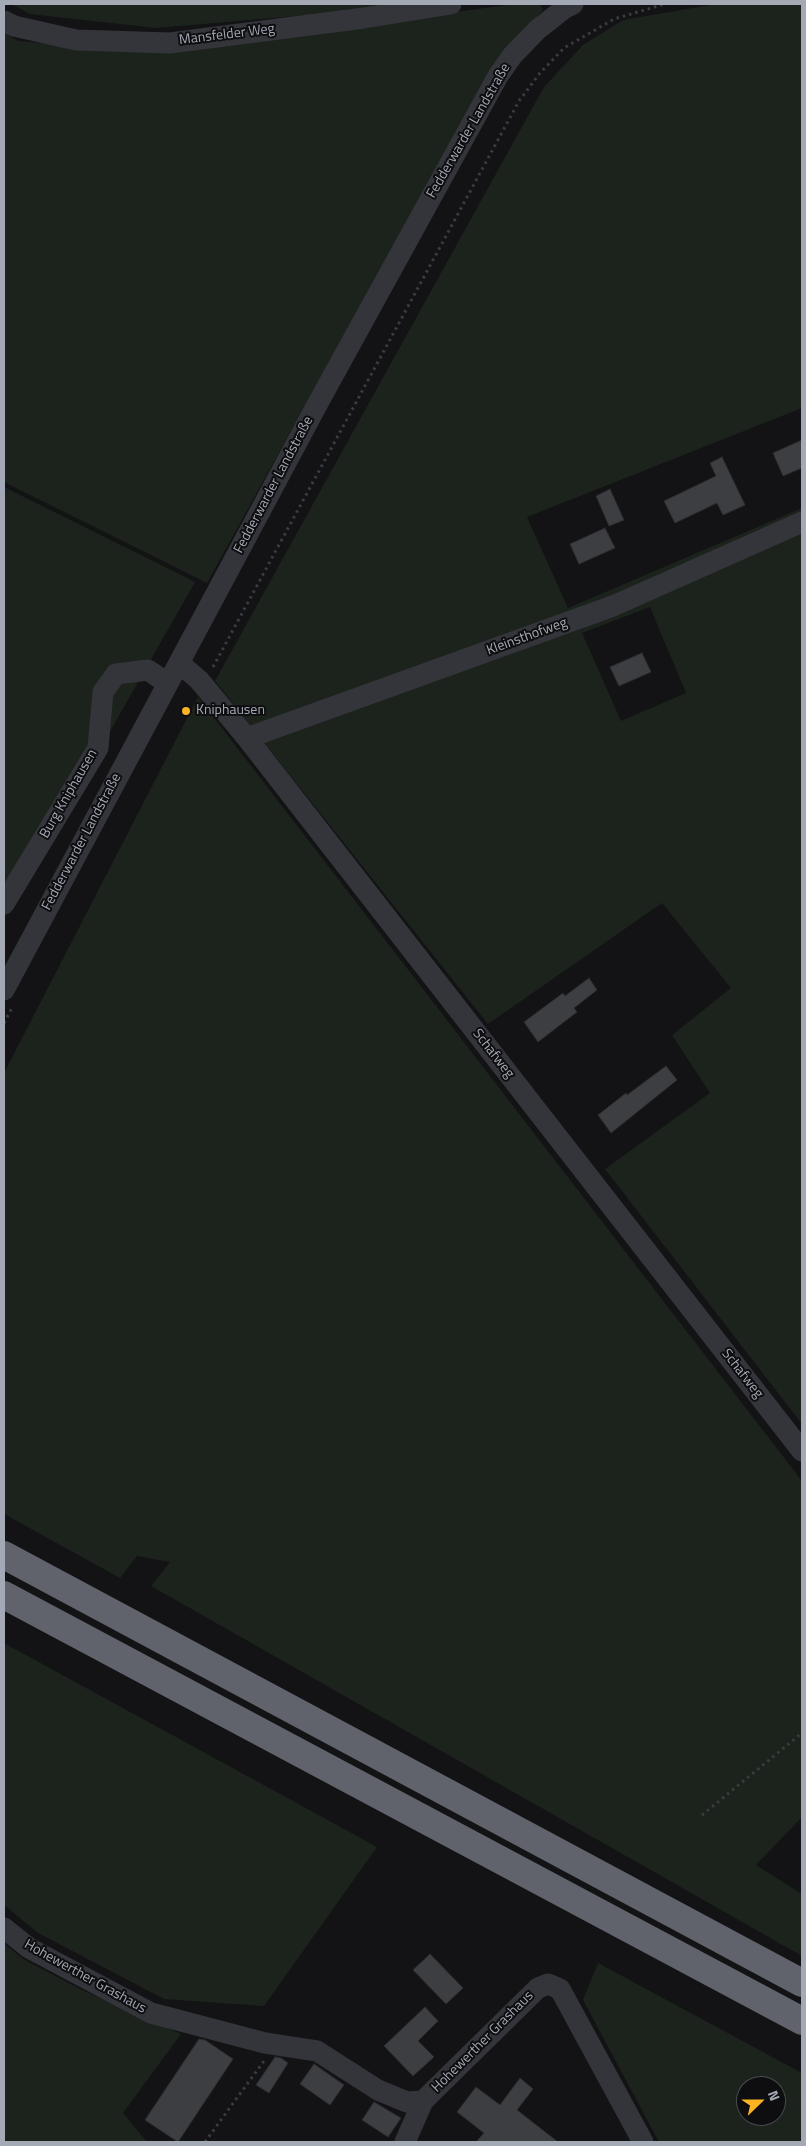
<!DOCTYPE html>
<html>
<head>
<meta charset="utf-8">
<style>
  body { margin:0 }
  #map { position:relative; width:806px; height:2146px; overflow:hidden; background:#131315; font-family:"Titillium Web",sans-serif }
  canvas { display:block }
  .frame { position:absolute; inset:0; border:5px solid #a4a9b6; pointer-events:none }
  .north { position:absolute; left:736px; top:2076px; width:50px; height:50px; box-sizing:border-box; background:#0e0e10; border:1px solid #4a4c52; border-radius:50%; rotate:68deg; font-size:14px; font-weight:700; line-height:20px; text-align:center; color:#a4a9b6 }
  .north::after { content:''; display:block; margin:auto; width:18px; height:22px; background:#fbb325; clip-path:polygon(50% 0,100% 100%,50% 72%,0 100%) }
</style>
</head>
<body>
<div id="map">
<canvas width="806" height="2146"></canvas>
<div class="frame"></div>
<div class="north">N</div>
</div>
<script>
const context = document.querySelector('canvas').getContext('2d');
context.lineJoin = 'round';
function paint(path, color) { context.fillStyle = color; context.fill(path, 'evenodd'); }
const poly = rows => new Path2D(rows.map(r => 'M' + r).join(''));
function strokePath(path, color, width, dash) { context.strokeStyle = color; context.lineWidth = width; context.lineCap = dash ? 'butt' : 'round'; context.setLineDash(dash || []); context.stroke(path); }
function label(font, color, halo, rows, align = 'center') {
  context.font = font + ' "Titillium Web",sans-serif'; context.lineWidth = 4; context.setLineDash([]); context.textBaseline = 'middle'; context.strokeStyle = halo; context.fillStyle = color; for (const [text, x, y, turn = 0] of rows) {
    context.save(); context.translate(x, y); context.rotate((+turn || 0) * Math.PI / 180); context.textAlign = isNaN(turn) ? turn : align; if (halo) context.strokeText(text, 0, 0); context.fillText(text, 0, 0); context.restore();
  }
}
paint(poly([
  [11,4,397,4,355,11,156,28,30,14],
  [513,4,540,4,543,10,514,42,484,81,207,583,4,482,4,32,18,41,171,52],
  [716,4,802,4,802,408,527,517,568,608,802,508,802,1424,605,1169,710,1093,672,1035,731,988,662,903,488,1024,215,681,544,87,583,45,623,20],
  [650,607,686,693,621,721,582,633],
  [4,487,195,582,4,918],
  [198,697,802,1481,802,1817,756,1865,802,1894,802,1956,151,1586,170,1562,137,1556,120,1578,4,1514,4,1073],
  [4,1643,377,1847,264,2006,164,1999,38,1933,4,1905],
  [4,1943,23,1959,80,1989,181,2034,123,2113,147,2142,4,2142],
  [598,1963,802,2073,802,2142,659,2142,583,2000],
  [746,2086,776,2086,776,2116,746,2116]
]), '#1b231c');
const building = poly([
  [802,440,802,468,783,476,773,453,802,440],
  [722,457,745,505,723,515,717,503,675,523,664,501,716,476,710,463,722,457],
  [610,489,624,520,609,526,596,496,610,489],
  [605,528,615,548,579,564,570,544,605,528],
  [642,653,651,672,619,686,610,667,642,653],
  [589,978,597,990,574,1008,577,1012,538,1042,524,1022,563,993,565,996,589,978],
  [666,1066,677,1080,611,1133,598,1115,626,1093,627,1095,666,1066],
  [430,1954,463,1988,446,2004,413,1970,430,1954],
  [425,2007,438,2021,418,2041,434,2057,413,2076,384,2046,425,2007],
  [199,2039,205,2040,233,2059,178,2142,145,2120,199,2039],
  [275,2057,281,2058,288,2063,269,2093,256,2085,275,2057],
  [314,2064,344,2085,330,2105,300,2084,314,2064],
  [520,2078,533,2089,517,2110,558,2142,476,2142,484,2133,457,2112,476,2087,500,2105,520,2078],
  [374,2102,401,2118,388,2137,362,2120,374,2102]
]);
paint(building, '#3d3e42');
strokePath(building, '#2d2d31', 1);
strokePath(poly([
  [213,667,519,101,540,73,564,48,614,19,665,4],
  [4,1023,13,1006],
  [702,1815,802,1733],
  [205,2142,264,2061]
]), '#3a3c41', 3, [2.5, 4]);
strokePath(poly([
  [4,21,14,26,76,40,170,43,364,18,451,4],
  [179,663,199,680,247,738,802,1451],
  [247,738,613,606,802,522],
  [4,904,98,748,103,692,116,674,148,670,167,683],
  [4,990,318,403,498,76,512,56,537,30,565,8,573,4],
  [4,1928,29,1948,151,2013,265,2043,317,2051,378,2090,407,2102,423,2101,538,1988,548,1984,560,1989,643,2142],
  [405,2142,423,2101]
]), '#34353a', 21);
strokePath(poly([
  [4,1555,802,1983],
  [4,1595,802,2021]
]), '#60636b', 28);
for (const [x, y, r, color] of [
  [186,711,5,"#fbb325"]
]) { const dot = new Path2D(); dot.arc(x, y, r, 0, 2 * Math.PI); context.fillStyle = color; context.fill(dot); strokePath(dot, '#0e0e10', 2); }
label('14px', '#a4a9b6', '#0e0e10', [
  ["Mansfelder Weg",227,35,-7],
  ["Fedderwarder Landstraße",469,131,-60],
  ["Fedderwarder Landstraße",274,485,-62],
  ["Kleinsthofweg",527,637,-20],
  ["Burg Kniphausen",69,794,-60],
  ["Fedderwarder Landstraße",82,842,-62],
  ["Schafweg",493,1054,52],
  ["Schafweg",742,1374,52],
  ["Hohewerther Grashaus",85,1977,29],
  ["Hohewerther Grashaus",483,2042,-45]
]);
label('14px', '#a4a9b6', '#0e0e10', [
  ["Kniphausen",196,711]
], 'left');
</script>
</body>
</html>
